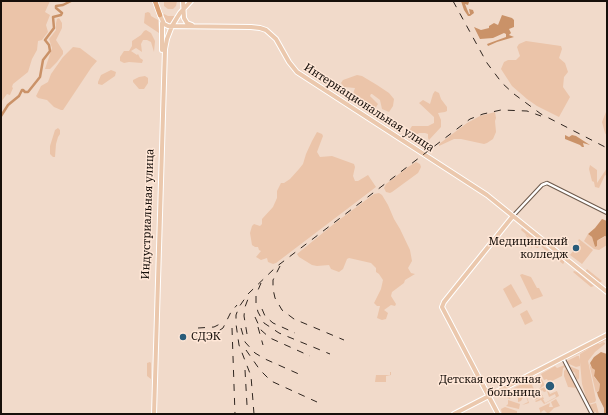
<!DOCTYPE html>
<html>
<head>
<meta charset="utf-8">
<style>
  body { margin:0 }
  #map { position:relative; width:608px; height:415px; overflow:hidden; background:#f1daca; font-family:"Noto Serif",serif }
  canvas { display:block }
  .frame { position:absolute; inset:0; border:2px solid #170f0a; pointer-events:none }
</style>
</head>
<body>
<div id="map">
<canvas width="608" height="415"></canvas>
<div class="frame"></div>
</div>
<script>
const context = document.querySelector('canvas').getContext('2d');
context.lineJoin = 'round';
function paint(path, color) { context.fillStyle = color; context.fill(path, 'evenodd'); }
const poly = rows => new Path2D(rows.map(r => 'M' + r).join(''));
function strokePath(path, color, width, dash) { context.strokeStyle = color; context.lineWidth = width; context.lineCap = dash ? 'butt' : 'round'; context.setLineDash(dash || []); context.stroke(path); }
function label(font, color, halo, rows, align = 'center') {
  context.font = font + ' "Noto Serif",serif'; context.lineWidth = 3; context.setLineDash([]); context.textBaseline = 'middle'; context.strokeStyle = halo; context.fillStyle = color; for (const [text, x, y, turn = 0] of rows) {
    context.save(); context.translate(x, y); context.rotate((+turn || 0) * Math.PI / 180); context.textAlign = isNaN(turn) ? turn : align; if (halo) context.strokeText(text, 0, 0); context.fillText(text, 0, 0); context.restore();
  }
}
paint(poly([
  [1,1,50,1,45,12,50,15,46,25,48,32,42,40,38,41,37,50,32,59,28,72,13,84,12,87,13,88,10,95,7,94,1,102],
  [164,1,177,1,176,6,173,9,168,9,164,6],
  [148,12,150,13,151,16,158,20,159,33,144,23,145,13],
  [164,14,168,16,174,16,174,17,170,24,166,24,163,17],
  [59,18,62,23,62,28,56,40,63,51,63,54,57,62,50,69,45,69,52,48,49,39,56,30,56,23,57,19],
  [146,30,151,33,155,41,154,52,151,42,147,40,143,40,141,44,142,52,136,48,131,51,137,55,138,54,140,58,143,60,142,63,129,62,124,63,120,61,120,57,124,51,129,51,132,46,132,41,141,35,144,31],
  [526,41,561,46,562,49,559,58,565,63,568,72,564,77,563,87,570,97,559,117,537,106,527,99,512,86,501,69,504,62,508,60,516,60,520,56,517,47,519,44],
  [73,47,80,48,97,61,91,68,63,110,61,110,54,107,47,100,38,98,36,96,41,86,48,82,51,74,63,57],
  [111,70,116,72,115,76,102,85,98,84,98,82,101,75],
  [357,75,362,76,377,85,389,93,394,99,393,106,389,112,382,109,380,100,372,94,371,94,370,96,378,104,375,109,355,96,353,94,355,88,344,87,341,83,343,80],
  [145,76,148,78,148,83,144,89,139,89,133,82,133,80,139,77],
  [435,91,439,93,441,99,447,107,447,111,445,112,438,113,441,120,441,127,429,140,428,138,428,134,425,133,419,133,414,137,408,136,407,134,412,126,428,126,434,123,434,117,419,103,423,100,430,104,433,94],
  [495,112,496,118,495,121,496,132,493,139,487,143,484,144,461,139,454,139,439,146,439,144,467,123,480,116],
  [606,112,607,112,607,136,605,133,602,122],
  [58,128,60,130,60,134,58,137,56,144,55,157,53,157,50,154,50,146,55,130],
  [317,132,322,134,323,136,317,152,320,157,332,156,354,164,355,167,353,176,355,181,358,181,368,175,376,187,276,263,273,264,268,262,267,258,261,260,256,257,261,251,259,250,258,247,255,247,252,245,250,233,252,226,254,224,260,226,262,224,262,219,273,207,277,198,277,191,281,183,284,183,290,179,299,169,303,164,306,154,312,141],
  [416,162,420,164,421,167,418,173,392,192,390,193,386,192,384,188,386,184,408,167],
  [590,165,597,170,597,183,607,168,607,176,605,175,599,188,595,187,594,182,592,181,589,169],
  [379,193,382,195,388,205,394,219,400,229,410,250,412,261,408,268,411,273,415,274,405,280,404,283,392,292,391,296,396,304,395,306,391,305,384,310,388,313,386,319,382,320,377,318,380,306,377,306,374,303,381,289,383,280,379,274,376,272,376,268,371,263,349,258,347,259,343,269,339,272,331,269,329,265,317,266,312,265,299,257,297,254,335,223,374,194],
  [522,228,541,243,538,248,532,246,531,249,530,242,525,234,534,241,521,230],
  [588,234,592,237,595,247,597,246,597,241,606,236,607,237,607,245,599,250,594,249,584,241],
  [579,239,593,250,582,264,570,255,573,251,575,253,578,249,576,247,580,242,578,241],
  [542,245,564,261,564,263,563,264,545,250,541,246],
  [587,269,602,281,598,284,585,272],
  [574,271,577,272,594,286,591,287,573,272],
  [522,274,531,277,537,288,539,288,543,296,532,300,520,275],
  [511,284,522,303,513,308,503,289],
  [527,310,533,321,525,325,520,314],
  [605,339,606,340,598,344,600,344,603,342,605,343,605,344,595,352,588,361,596,400,595,402,588,404,582,384,580,362,580,366,576,367,567,363,567,361,577,356,579,356,580,360,580,354,590,348,556,365],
  [150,362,151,363,151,379,147,376,147,363],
  [589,363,591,367,595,370,594,377,600,384,599,391,597,391,596,393],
  [565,365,577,388,568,387,564,376,564,371,566,369,565,367,563,368,562,376,546,384,546,382,548,381,547,379,544,380,541,374,555,366,557,368],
  [569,366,579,370,579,378,578,380,576,378,575,373,572,371],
  [390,372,391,372,391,375,386,376,386,382,375,382,376,375,390,375],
  [539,375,545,385,539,389,541,386,538,381,532,385,535,391,523,397,521,401,518,402,518,398,511,395,510,399,505,397,504,393],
  [545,387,547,388,546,391,548,391,550,394,557,391,559,396,544,404,541,400,536,402,535,401,543,397,544,399,543,399,545,403,556,397,555,394,549,397,547,391,544,392,542,390,540,392,543,396,535,400,532,395,527,397,529,403,522,405,528,402,526,396,533,393,536,398,540,396,538,390],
  [556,399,560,406,554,408,548,414,544,410,541,412,542,414,541,414,539,408,550,403,549,407,553,407,551,402],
  [508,400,520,404,519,409,506,406,508,404],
  [596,403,599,414,597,414,595,411,594,414,590,414,589,405],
  [505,407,517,411,517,414,502,414,501,409]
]), '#ebc4a9');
paint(poly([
  [461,1,469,2,468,5,465,4,469,14,470,14,469,9,473,10,474,13,470,16,468,16,464,10],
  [502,15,512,18,514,20,514,27,509,29,511,33,509,35,514,37,497,42,488,46,487,44,506,37,506,34,504,33,493,38,480,39,474,27,481,30,489,28,489,26,494,23,498,25],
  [565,135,569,137,572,135,576,136,590,145,583,143,584,147,582,147,580,145,565,139],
  [602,219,607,221,607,237,605,236,598,240,597,241,597,246,595,247,592,237,588,234,595,228],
  [601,352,607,354,607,414,604,414,604,408,598,396,597,392,599,391,600,384,594,376,595,370,592,368,590,363,594,357]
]), '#ca9268');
strokePath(poly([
  [1,116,8,105,19,96,22,90,23,90,25,92,28,92,40,77,43,60,50,51,49,45,45,40,54,28,53,17,61,15,62,13,56,8,56,6,63,5,71,1]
]), '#ca9268', 2.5);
const minor = poly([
  [513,216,542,185,547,183,607,213],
  [563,358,592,414]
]);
const major = poly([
  [183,1,184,18,187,23,192,25],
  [160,15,164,24,168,26,251,27,260,28,266,30,276,39,289,62,297,72,487,195,607,292],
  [162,23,162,50],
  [154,414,165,49,167,39,172,26,180,13,191,1],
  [454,414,607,335],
  [498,414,442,307,444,302,513,216]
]);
const highway = poly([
  [155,1,160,15]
]);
strokePath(minor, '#6d594b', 4.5);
strokePath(major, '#fff', 6);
strokePath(highway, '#fff', 6);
strokePath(minor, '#fff', 2.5);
strokePath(major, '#ebc8ad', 4);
strokePath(highway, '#dea376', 4.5);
strokePath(poly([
  [453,1,487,63,502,83,514,94,541,114,607,148],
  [280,266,273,280,273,289,275,298,282,310,294,319,344,340],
  [261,283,256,295,256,304,258,312,264,323,279,333,330,354],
  [262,309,265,316,273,323,295,333],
  [255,317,261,330,270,338,310,356],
  [258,327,263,345],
  [198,328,214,327,224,322],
  [232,328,235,414],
  [241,328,245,342,255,353,265,359,301,375],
  [247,334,244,316,245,307,248,299],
  [207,336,214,334,223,328,231,312,237,305],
  [246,350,260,370,271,381,317,402],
  [245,370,247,405],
  [254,414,251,376,239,345,236,324,236,315,239,307,248,294,276,267,470,119,483,114,501,110,527,111,541,116]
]), '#2f251f', 1, [7, 7]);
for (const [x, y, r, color] of [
  [576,248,4,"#295b79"],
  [183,337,4,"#295b79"],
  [550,386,5,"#295b79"]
]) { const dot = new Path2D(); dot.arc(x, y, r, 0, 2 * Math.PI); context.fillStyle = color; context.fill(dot); strokePath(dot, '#ffe7d7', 1.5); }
label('11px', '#170f0a', '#ffe7d7', [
  ["Интернациональная улица",369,108,33],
  ["Индустриальная улица",148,214,-88]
]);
label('11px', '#170f0a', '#ffe7d7', [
  ["Медицинский",568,242],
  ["колледж",568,255],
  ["СДЭК",191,337,"left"],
  ["Детская окружная",541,380],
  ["больница",541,393]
], 'right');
</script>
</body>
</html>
